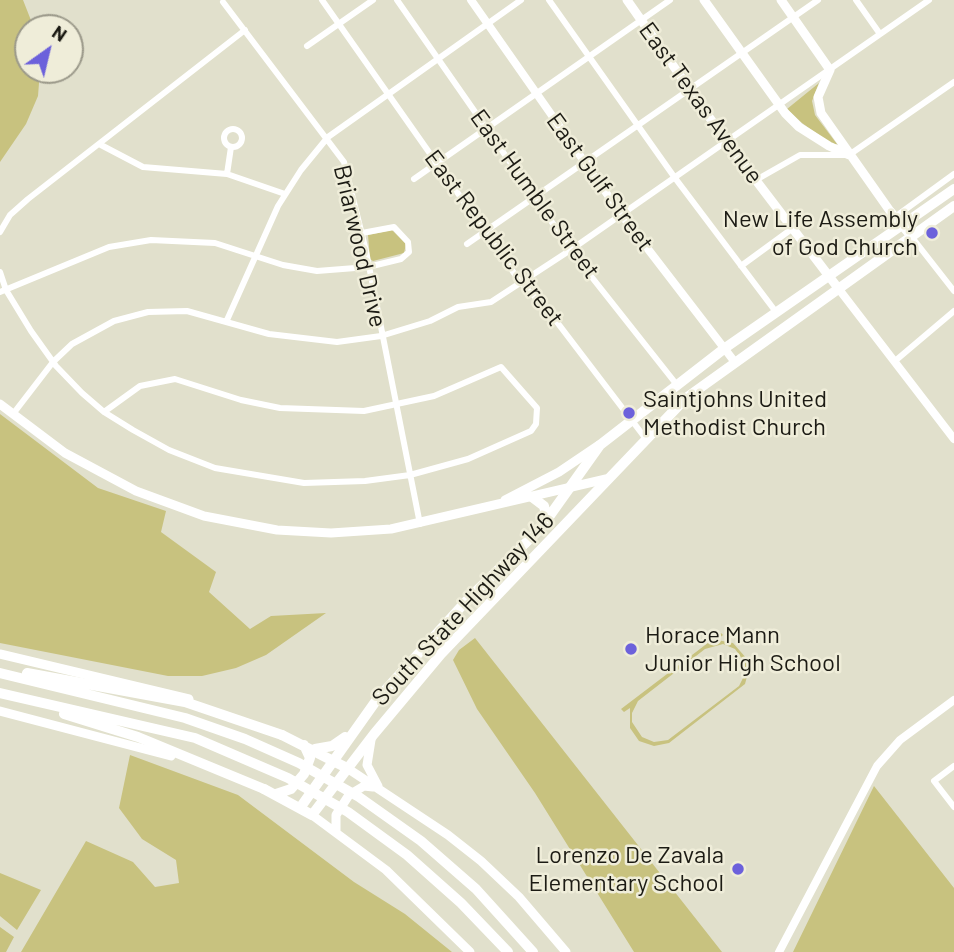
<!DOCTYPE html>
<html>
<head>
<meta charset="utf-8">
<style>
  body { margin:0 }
  #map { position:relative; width:954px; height:952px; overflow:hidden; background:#e1e0cc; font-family:Barlow,sans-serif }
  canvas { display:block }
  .north { position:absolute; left:14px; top:14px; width:70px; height:70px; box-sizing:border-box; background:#efedd9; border:2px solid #9b998a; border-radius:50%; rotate:34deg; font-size:19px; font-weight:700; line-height:28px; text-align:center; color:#1c1b14 }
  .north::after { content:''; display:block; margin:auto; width:24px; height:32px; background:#6c61db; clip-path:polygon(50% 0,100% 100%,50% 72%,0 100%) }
</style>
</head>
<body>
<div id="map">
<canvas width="954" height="952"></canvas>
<div class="north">N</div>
</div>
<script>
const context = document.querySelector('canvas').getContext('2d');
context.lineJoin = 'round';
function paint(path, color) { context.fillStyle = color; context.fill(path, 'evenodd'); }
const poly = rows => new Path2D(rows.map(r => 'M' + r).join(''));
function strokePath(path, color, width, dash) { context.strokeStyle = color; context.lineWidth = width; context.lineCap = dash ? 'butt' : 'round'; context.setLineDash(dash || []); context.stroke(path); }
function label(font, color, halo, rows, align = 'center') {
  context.font = font + ' Barlow,sans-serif'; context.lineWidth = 5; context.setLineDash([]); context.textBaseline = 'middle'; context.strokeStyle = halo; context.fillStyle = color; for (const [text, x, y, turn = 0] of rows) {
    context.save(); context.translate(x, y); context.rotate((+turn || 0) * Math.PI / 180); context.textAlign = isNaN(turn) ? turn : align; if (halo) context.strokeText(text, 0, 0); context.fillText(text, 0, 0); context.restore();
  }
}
paint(poly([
  [0,0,23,0,34,28,28,28,28,70,40,70,38,96,26,124,0,162],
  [819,83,812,101,815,115,837,144,833,145,802,123,787,109],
  [392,230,406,244,404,253,373,261,370,259,368,235],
  [0,414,98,488,166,511,161,532,216,572,209,592,250,629,271,616,326,613,266,655,236,668,202,676,168,676,0,643],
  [721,633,723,635,717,640,733,643,747,659,749,669,745,684,669,743,654,746,639,741,630,728,630,708,624,712,621,709],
  [723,644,735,649,743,660,745,674,739,686,668,740,654,742,642,737,632,722,632,713,638,701,705,649],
  [475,638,722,952,634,952,535,793,477,709,453,660,459,650],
  [130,755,238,795,354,882,405,914,452,952,21,952,86,841,133,862,155,887,179,883,176,860,142,839,119,808],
  [874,786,954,888,954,952,793,952],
  [0,873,41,890,17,930,0,916],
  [0,927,14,937,6,952,0,952]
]), '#c8c27f');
strokePath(poly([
  [322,0,521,283,547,309,646,439],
  [397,0,579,261,677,385],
  [549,0,675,178,776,312],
  [856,0,880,34],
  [223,2,344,162,366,251,420,524],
  [307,46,373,0],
  '224 138a9 9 0 1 1 18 0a9 9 0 1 1-18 0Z',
  [101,145,143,167,227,174,285,194],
  [227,174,231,147],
  [414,179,670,0],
  [756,180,800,155,849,155,954,82],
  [895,217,954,174],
  [0,232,10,215,28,199,245,30],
  [911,236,954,291],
  [467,244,818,0],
  [741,266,793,228],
  [0,272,6,290,31,331,56,366,82,393,104,412,133,430,169,450,215,468,304,483,365,481,410,475,468,459,531,431,536,424,537,408,501,367,434,396,364,411,280,408,241,400,175,379,140,386,104,412],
  [0,292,109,247,151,240,215,243,283,265,317,271,368,267,401,259,409,252,408,242,394,227,362,233],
  [227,320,278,206,301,170,328,137,521,0],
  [895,361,954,311],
  [13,414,53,362,72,344,114,321,148,312,187,311,269,334,337,342,381,336,430,321,458,307,491,302,572,249,929,0],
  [954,766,934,781,954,807]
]), '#fff', 6);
strokePath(poly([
  [471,0,621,214,734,361],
  [838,288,954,439],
  [779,952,877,766,900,740,954,700]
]), '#fff', 8);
strokePath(poly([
  [627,0,726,141,838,288],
  [704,0,785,113,799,127,829,146,849,155],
  [781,0,830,70,818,97,821,113,890,211,911,236],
  [0,404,65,453,136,491,204,516,277,530,331,533,391,529,606,479],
  [505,500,559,472,599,445],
  [0,654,189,699],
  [0,711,171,756],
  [371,740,367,765,378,786],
  [347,768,448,835,481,861,519,897,566,952],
  [312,815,386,870,470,952],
  [336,831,336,815,349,795,364,786,373,787]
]), '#fff', 9);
strokePath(poly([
  [532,497,544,506,547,520],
  [282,735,347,768],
  [315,749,332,746,345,737],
  [264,789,312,815,374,734,441,654,686,398,954,206],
  [276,794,291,789,304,774,310,758,304,745],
  [300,808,378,698,469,598,541,528,600,445,725,348,954,189]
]), '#fff', 10);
strokePath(poly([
  [0,673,185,718,245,739,299,763,359,797,421,841,476,889,533,952],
  [27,673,185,702,282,735],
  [0,693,195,738,288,778,348,812,407,855,461,903,508,952],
  [64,714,138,737,264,789]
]), '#fff', 10);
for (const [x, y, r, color] of [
  [932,233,7,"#6c61db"],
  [629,413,7,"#6c61db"],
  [631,649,7,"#6c61db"],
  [738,869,7,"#6c61db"]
]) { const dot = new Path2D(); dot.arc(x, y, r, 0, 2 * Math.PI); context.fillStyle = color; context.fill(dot); strokePath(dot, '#efedd9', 2.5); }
label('24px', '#1c1b14', '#efedd9', [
  ["East Texas Avenue",701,103,54],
  ["East Gulf Street",600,182,54],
  ["East Humble Street",535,194,54],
  ["East Republic Street",494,238,53],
  ["Briarwood Drive",360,246,77],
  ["South State Highway 146",463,609,-47]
]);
label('24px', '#1c1b14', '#efedd9', [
  ["New Life Assembly",918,219],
  ["of God Church",918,247],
  ["Saintjohns United",643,399,"left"],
  ["Methodist Church",643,427,"left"],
  ["Horace Mann",645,635,"left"],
  ["Junior High School",645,663,"left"],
  ["Lorenzo De Zavala",724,855],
  ["Elementary School",724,883]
], 'right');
</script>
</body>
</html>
